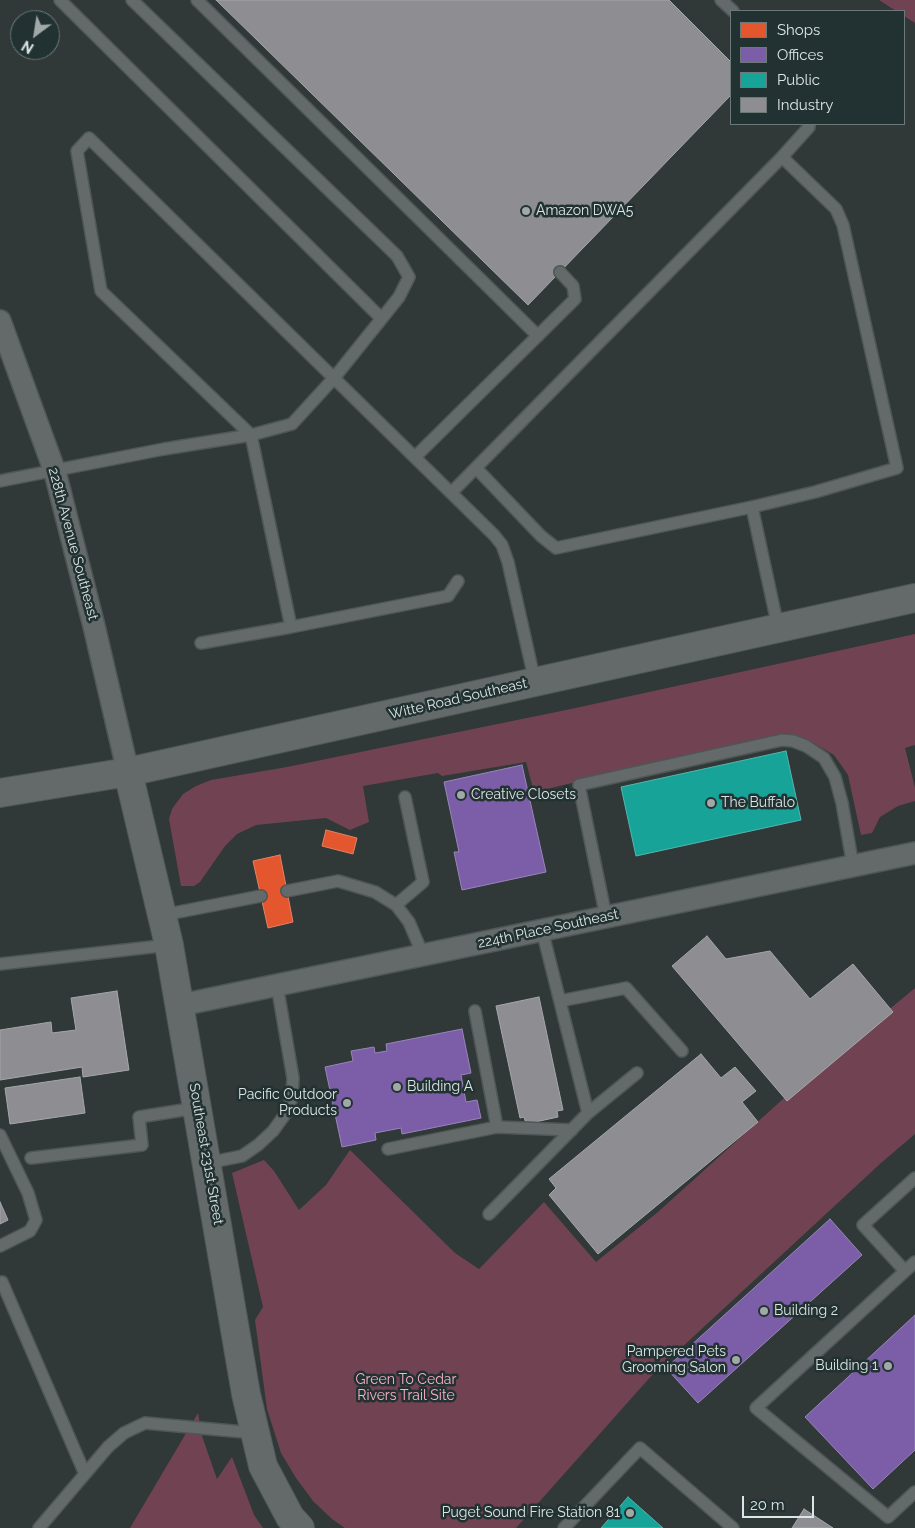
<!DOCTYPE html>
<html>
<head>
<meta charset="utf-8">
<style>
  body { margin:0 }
  #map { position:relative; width:915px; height:1528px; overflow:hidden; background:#303838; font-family:Raleway,sans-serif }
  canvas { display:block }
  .legend { position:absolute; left:730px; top:10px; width:175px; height:115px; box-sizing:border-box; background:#223131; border:1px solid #6c7979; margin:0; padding:6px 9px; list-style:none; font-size:15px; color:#dce5e5 }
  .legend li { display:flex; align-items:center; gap:10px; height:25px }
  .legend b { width:25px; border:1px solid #6c7979 }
  .north { position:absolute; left:10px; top:10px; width:50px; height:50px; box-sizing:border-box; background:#223131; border:1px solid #6c7979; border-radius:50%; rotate:211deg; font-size:14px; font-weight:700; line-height:20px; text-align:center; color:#dce5e5 }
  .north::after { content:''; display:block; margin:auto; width:18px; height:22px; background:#a0a8a8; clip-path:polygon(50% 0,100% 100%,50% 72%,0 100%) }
  .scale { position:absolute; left:742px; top:1496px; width:72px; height:22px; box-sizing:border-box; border:2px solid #dce5e5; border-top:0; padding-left:6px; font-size:15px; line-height:18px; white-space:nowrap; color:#dce5e5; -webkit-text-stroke:4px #223131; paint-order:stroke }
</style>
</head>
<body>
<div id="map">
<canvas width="915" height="1528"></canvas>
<ul class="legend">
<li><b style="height:14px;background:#e4572e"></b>Shops</li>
<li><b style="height:14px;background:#7b5ea7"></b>Offices</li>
<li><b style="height:14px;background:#17a398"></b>Public</li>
<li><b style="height:14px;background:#8d8d92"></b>Industry</li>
</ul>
<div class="north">N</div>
<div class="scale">20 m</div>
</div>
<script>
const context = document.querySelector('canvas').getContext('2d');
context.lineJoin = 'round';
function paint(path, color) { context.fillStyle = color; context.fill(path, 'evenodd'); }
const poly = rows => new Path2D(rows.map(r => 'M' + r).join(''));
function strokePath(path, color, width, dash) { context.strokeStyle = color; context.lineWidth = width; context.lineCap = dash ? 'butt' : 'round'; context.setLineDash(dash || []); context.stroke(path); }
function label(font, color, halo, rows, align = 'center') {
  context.font = font + ' Raleway,sans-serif'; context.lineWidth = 5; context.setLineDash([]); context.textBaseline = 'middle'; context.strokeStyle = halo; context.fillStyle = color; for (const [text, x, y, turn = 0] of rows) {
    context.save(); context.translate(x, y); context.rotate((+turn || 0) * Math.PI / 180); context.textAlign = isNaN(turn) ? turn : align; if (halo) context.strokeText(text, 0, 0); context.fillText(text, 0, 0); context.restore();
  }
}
paint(poly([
  [879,0,915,0,915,23,904,16,904,11,896,11],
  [915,634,915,745,905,748,915,788,915,801,898,806,880,817,872,833,861,835,848,775,834,755,810,741,784,733,534,792,526,762,442,776,438,773,363,786,369,822,350,830,326,818,256,825,237,834,225,846,200,882,194,886,181,886,169,819,172,809,183,794,196,786,211,780,287,767,571,709],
  [915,988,915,1134,881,1163,653,1374,516,1528,345,1528,332,1519,313,1501,296,1478,281,1453,267,1409,255,1320,263,1307,232,1173,264,1160,274,1171,299,1210,326,1185,350,1150,455,1253,479,1269,544,1202,596,1262,658,1212,804,1080],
  [198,1413,202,1436,217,1479,232,1457,254,1515,263,1528,130,1528]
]), '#714352');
const shops = poly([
  [326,830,357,838,353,854,322,846,326,830],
  [280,855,293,922,268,928,253,861,280,855]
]);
paint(shops, '#e4572e');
strokePath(shops, '#e28265', 1);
const offices = poly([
  [522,765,546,872,462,890,454,852,459,852,444,782,522,765],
  [462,1029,471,1073,461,1075,466,1102,477,1100,481,1118,402,1134,401,1128,375,1133,376,1140,342,1147,325,1067,353,1061,351,1051,374,1047,375,1053,387,1051,386,1044,462,1029],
  [830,1219,862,1255,698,1403,666,1368,830,1219],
  [915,1315,915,1450,873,1489,805,1417,915,1315]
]);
paint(offices, '#7b5ea7');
strokePath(offices, '#9886ba', 1);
const public = poly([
  [786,751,801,820,636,856,621,787,786,751],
  [628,1497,663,1528,601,1528,628,1497]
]);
paint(public, '#17a398');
strokePath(public, '#52b7af', 1);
const industry = poly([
  [216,0,669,0,731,62,731,95,528,305,216,0],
  [707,936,726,959,770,951,810,999,853,964,893,1012,787,1101,672,966,707,936],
  [117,991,129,1070,83,1077,82,1067,0,1080,0,1030,51,1022,52,1033,76,1030,71,998,117,991],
  [539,997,563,1110,557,1111,558,1117,526,1124,524,1117,520,1118,496,1006,539,997],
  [701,1054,721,1078,735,1067,756,1091,742,1102,758,1122,598,1254,549,1195,556,1188,549,1179,701,1054],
  [80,1077,85,1113,10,1124,5,1088,80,1077],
  [0,1202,8,1220,0,1224,0,1202],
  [804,1509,833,1528,792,1528,804,1509]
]);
paint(industry, '#8d8d92');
strokePath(industry, '#a5a7ab', 1);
const service = poly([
  [60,0,381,318],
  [197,0,538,336],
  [721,0,733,11],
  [782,157,809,127,809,124],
  [415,457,575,299,573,286,560,272],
  [476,468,541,536,556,548,752,507,778,627],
  [0,481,164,449,251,435,292,424,334,378,399,297,409,277,397,256,132,0],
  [452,492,782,157,836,209,843,225,897,468,815,492,752,507],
  [458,581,448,596,291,627,251,435,101,291,77,151,89,138,494,535,502,545,508,562,535,682],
  [201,643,291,627],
  [287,891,338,881,375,892,396,905,409,922,423,955],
  [396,905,423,882,405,797],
  [163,915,261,896],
  [606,917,579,785,782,740,793,741,806,746,824,758,835,777,842,803,853,866],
  [0,964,169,945],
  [560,1001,626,988,682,1051],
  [588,1113,637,1073],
  [497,1127,572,1130],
  [0,1135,28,1193,36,1220,30,1231,0,1246],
  [388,1149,497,1127,475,1011],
  [31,1158,142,1145,139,1117,196,1108],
  [207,1163,242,1156,258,1145,273,1131,286,1113,292,1098,293,1078,277,985],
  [489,1214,588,1113,542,930],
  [915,1262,756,1408,888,1517,915,1492],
  [905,1271,863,1225,915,1178],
  [0,1283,2,1282,85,1474],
  [39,1528,108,1447,124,1433,145,1423,255,1433],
  [564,1528,640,1448,733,1528]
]);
const minor = poly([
  [0,321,55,472,94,626,128,772],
  [181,1005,915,853]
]);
const tertiary = poly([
  [128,772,169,945,246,1394,263,1466,290,1517,300,1528],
  [0,793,128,772,915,598]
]);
strokePath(service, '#4f5656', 14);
strokePath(minor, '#4f5656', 24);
strokePath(tertiary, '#4f5656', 30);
strokePath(service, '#646a6a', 11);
strokePath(minor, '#646a6a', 21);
strokePath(tertiary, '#646a6a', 28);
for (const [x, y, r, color] of [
  [526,211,5,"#a0a8a8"],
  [461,795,5,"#a0a8a8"],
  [711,803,5,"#a0a8a8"],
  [397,1087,5,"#a0a8a8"],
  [347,1103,5,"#a0a8a8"],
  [764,1311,5,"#a0a8a8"],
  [736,1360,5,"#a0a8a8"],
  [888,1366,5,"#a0a8a8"],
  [630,1513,5,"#a0a8a8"]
]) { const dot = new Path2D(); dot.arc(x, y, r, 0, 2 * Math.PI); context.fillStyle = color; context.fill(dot); strokePath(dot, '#223131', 2); }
label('14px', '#dce5e5', '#223131', [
  ["Amazon DWA5",536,211],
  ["Creative Closets",471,795],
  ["The Buffalo",721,803],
  ["Building A",407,1087],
  ["Pacific Outdoor",337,1095,"right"],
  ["Products",337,1111,"right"],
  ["Building 2",774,1311],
  ["Pampered Pets",726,1352,"right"],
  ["Grooming Salon",726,1368,"right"],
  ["Building 1",878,1366,"right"],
  ["Puget Sound Fire Station 81",620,1513,"right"]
], 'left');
label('14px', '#dce5e5', '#223131', [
  ["228th Avenue Southeast",73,544,75],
  ["Witte Road Southeast",458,699,-13],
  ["224th Place Southeast",548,929,-12],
  ["Southeast 231st Street",206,1154,80]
]);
label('14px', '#fcb2c8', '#223131', [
  ["Green To Cedar",406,1380],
  ["Rivers Trail Site",406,1396]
]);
</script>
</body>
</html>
